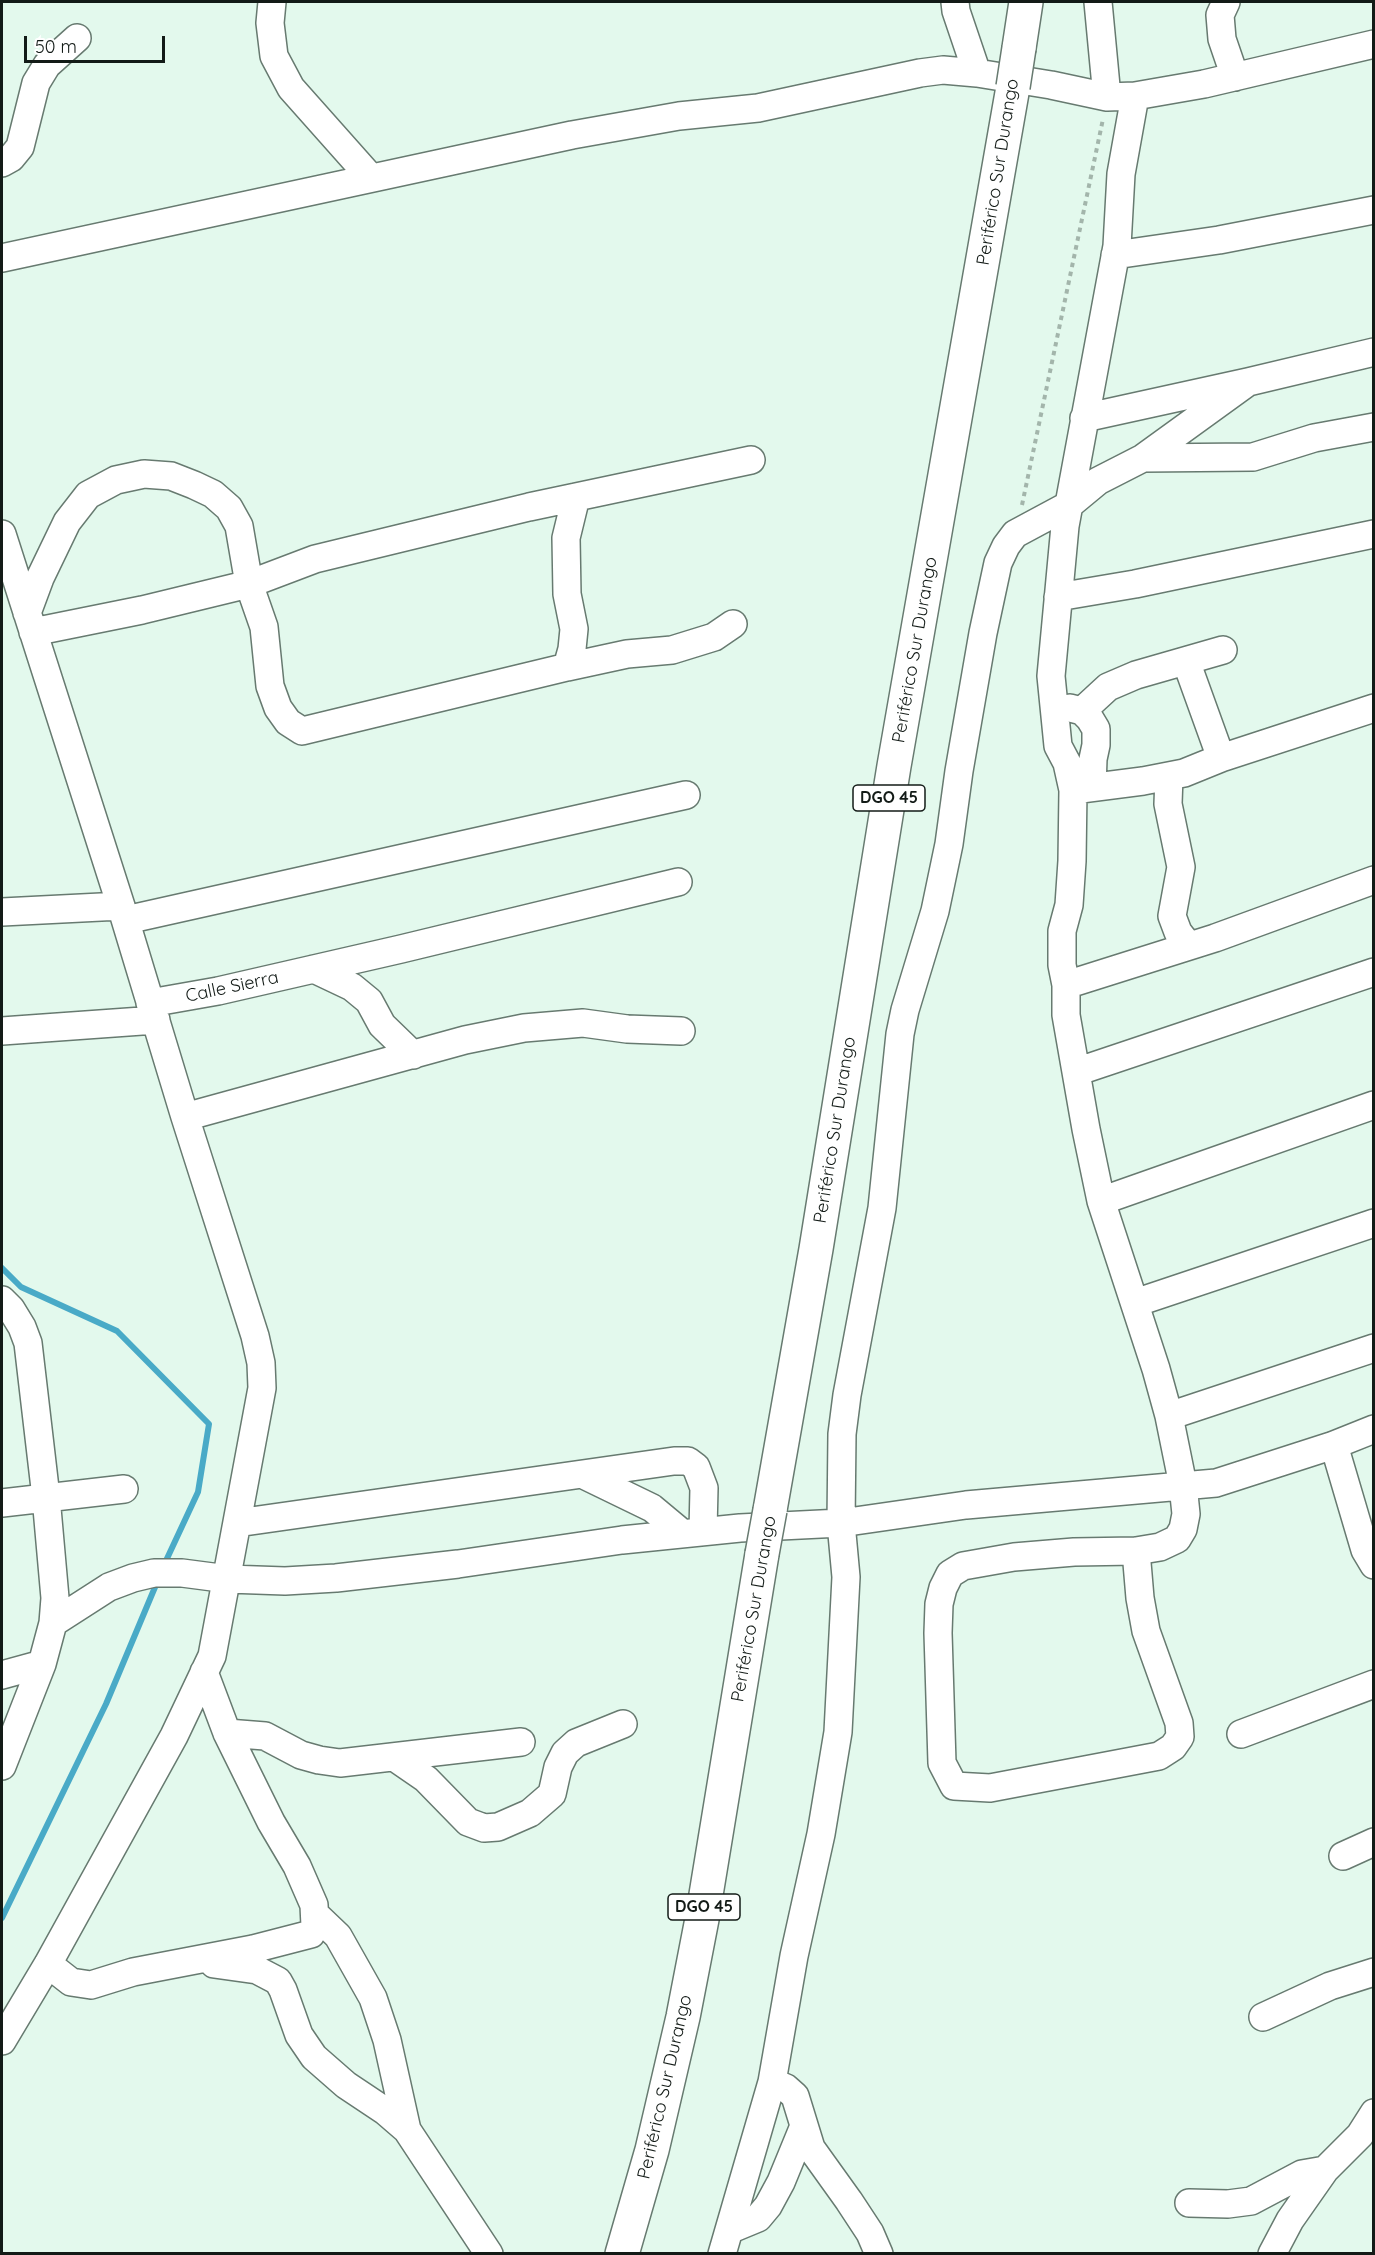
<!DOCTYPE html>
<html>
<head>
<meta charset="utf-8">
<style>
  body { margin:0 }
  #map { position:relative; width:1375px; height:2255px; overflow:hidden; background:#e3f9ed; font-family:Quicksand,sans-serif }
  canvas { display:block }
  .frame { position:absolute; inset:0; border:3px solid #131b17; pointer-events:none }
  .scale { position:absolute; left:24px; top:36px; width:141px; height:27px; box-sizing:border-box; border:3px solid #131b17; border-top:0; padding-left:8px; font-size:18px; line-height:21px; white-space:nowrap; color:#131b17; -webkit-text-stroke:4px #fff; paint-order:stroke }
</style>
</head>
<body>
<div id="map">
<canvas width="1375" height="2255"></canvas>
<div class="frame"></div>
<div class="scale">50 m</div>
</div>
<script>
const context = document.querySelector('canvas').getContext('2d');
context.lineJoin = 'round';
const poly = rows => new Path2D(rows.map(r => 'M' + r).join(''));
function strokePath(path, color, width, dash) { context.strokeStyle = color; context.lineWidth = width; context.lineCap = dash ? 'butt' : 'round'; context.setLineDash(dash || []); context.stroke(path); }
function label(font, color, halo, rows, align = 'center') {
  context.font = font + ' Quicksand,sans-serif'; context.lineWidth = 6; context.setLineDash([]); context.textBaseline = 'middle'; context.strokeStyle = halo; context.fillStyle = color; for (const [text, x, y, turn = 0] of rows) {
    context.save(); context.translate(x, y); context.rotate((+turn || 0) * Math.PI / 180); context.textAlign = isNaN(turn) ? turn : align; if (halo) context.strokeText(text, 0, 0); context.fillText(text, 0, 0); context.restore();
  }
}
strokePath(poly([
  [2,1268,21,1287,117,1331,209,1424,198,1492,164,1565],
  [2,1918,106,1704,158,1580]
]), '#49aac7', 6);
const minor = poly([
  [272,2,270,23,274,56,291,88,371,178],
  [955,2,956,11,977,73],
  [1098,2,1107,97],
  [1226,2,1220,15,1222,39,1235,77],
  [1135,96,1121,174,1117,246,1065,526,1051,676,1058,746,1067,763,1073,790,1072,861,1069,905,1062,931,1062,965,1066,985,1066,1015,1086,1129,1101,1201,1156,1369,1169,1416,1183,1485,1186,1514,1183,1529,1177,1539,1160,1547,1136,1551,1074,1552,1014,1557,963,1566,950,1574,943,1588,939,1604,938,1633,942,1763,954,1786,990,1788,1159,1756,1173,1747,1180,1737,1179,1723,1146,1631,1140,1598,1136,1551],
  [2,163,11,158,20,147,36,83,47,65,77,38],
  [1115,255,1219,240,1374,210],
  [2,258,572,135,679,116,758,108,920,73,943,70,977,73,1051,85,1107,97,1135,96,1204,84,1374,44],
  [1084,418,1248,382,1374,352],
  [1143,458,1253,457,1314,438,1374,427],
  [2,534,121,906,185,1117,255,1336,261,1363,262,1388,212,1656,174,1736,48,1964,2,2041],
  [1058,597,1135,584,1374,534],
  [27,613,40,578,67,522,88,495,116,480,144,474,171,476,194,485,213,494,229,508,239,526,249,584,264,627,270,686,278,708,288,722,302,731,567,667,627,654,672,650,714,637,733,624],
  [33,632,142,610,249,584,315,559,529,507,751,460],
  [1186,661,1221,758],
  [567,667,572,649,574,629,567,594,566,538,576,497],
  [1064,709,1070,708,1082,711,1090,719,1096,729,1096,745,1093,759,1092,787],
  [1082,711,1108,687,1136,675,1223,650],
  [1169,776,1168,804,1181,867,1172,916,1178,932,1189,946],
  [1073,790,1143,781,1184,773,1221,758,1374,708],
  [2,912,121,906],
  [126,920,686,795],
  [314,969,352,987,369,1001,382,1025,413,1055],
  [1066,985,1215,938,1374,880],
  [150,1003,218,991,401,949,678,882],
  [2,1031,156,1020],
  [1076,1072,1374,972],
  [185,1117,465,1040,524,1028,583,1023,627,1029,681,1031],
  [1101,1201,1374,1105],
  [2,1300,11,1309,22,1327,28,1343,46,1497,55,1598,53,1623,42,1664,2,1766],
  [1135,1303,1374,1223],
  [1169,1416,1374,1348],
  [1334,1445,1365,1550,1374,1565],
  [584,1475,652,1508,682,1533],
  [2,1503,124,1489],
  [237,1523,674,1461,688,1461,696,1467,704,1488,703,1531],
  [53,1623,109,1587,133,1578,154,1573,182,1573,228,1579,285,1581,336,1578,458,1564,622,1540,740,1528,841,1523,966,1505,1216,1483,1334,1445,1374,1429],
  [2,1675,42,1664],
  [227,1733,265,1736,301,1755,319,1760,340,1763,521,1742],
  [1241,1734,1374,1684],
  [394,1757,426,1779,468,1822,484,1828,498,1827,530,1813,552,1794,558,1767,565,1753,576,1743,623,1724],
  [1343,1856,1374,1842],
  [316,1915,338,1936,373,1998,387,2040,407,2130,489,2254],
  [48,1964,71,1982,91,1985,133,1972,253,1949,311,1934,315,1926,314,1905,297,1866,271,1822,227,1733,204,1672],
  [214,1964,257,1970,278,1981,283,1990,299,2035,314,2057,346,2085,385,2111,407,2130],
  [1263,2017,1330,1986,1374,1972],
  [772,2082,786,2088,795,2096,811,2148,849,2201,870,2233,879,2254],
  [1189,2203,1228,2204,1251,2201,1302,2174,1325,2170,1360,2135,1374,2113],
  [729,2230,758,2218,768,2206,781,2182,804,2126],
  [722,2254,772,2082,794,1956,821,1834,838,1732,846,1577,841,1523,842,1434,847,1395,882,1208,900,1034,905,1010,935,911,949,844,959,771,983,633,998,563,1006,546,1015,534,1069,505,1098,481,1143,458,1248,382],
  [1272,2254,1290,2220,1325,2170]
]);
const highway = poly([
  [1019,48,1026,2],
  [770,1510,816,1249,894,766,1013,87],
  [622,2254,652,2150,683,2017,702,1919,762,1554]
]);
strokePath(minor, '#677a70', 30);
strokePath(highway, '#677a70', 36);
strokePath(poly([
  [1022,505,1103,119]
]), '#a3b5ab', 4, [4.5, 4.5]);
strokePath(minor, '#fff', 27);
strokePath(highway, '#fff', 33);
const highwayBridge = poly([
  [1013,87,1019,48],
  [762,1554,770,1510]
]);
strokePath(highwayBridge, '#677a70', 36, []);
strokePath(highwayBridge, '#fff', 33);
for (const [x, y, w] of [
  [889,798,72],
  [704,1907,72]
]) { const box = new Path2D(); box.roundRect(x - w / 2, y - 13, w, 26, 4.5); context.fillStyle = '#fff'; context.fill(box); strokePath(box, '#131b17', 1.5); }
label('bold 16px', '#131b17', null, [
  ["DGO 45",889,798],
  ["DGO 45",704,1907]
]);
label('18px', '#131b17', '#fff', [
  ["Periférico Sur Durango",998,172,-81],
  ["Periférico Sur Durango",915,650,-80],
  ["Calle Sierra",232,987,-12],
  ["Periférico Sur Durango",835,1130,-81],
  ["Periférico Sur Durango",754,1609,-80],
  ["Periférico Sur Durango",665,2087,-77]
]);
</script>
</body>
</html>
